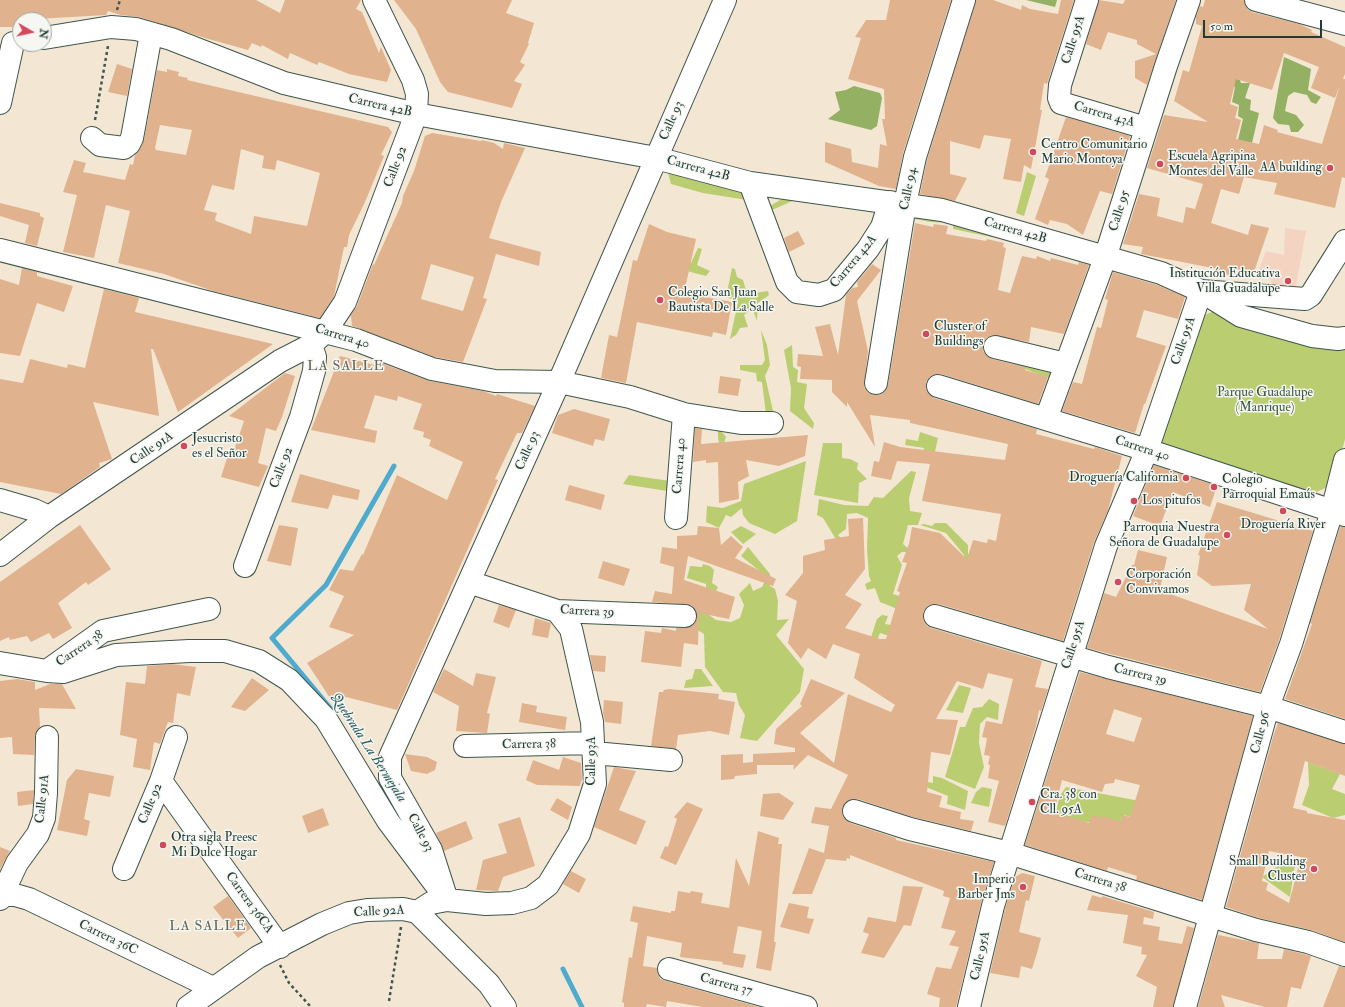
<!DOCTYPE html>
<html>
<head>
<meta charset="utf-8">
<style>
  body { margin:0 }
  #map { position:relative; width:1345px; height:1007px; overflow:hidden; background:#f3e7d4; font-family:"IM FELL Double Pica",serif }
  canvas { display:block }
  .north { position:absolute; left:12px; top:12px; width:40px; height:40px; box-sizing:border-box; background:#f6f6f2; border:1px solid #a0aca6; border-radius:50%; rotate:99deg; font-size:11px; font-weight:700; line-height:16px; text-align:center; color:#1f3d34 }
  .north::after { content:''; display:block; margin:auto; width:14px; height:18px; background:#d1495b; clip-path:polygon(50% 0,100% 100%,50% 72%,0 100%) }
  .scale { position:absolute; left:1203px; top:20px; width:119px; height:18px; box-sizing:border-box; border:2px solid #1f3d34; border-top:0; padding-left:5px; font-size:12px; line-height:14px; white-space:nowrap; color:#1f3d34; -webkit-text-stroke:3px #f6f6f2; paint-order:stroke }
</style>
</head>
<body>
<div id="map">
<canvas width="1345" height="1007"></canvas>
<div class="north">N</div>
<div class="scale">50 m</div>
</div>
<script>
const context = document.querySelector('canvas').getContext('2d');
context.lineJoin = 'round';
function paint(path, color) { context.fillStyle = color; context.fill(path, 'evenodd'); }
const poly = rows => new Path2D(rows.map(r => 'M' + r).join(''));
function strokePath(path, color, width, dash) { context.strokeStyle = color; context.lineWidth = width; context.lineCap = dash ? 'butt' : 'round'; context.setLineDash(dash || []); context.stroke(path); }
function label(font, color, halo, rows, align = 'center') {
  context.font = font + ' "IM FELL Double Pica",serif'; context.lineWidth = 3; context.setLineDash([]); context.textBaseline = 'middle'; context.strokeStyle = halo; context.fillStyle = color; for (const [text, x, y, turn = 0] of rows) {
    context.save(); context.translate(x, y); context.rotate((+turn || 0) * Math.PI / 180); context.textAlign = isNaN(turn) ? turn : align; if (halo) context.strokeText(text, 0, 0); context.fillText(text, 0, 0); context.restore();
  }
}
paint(poly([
  [1285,228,1306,231,1295,291,1273,287,1270,279,1257,274,1266,251,1284,255]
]), '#f4d3c0');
paint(poly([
  [1027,172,1036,176,1024,216,1016,213],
  [668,173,746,189,747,200,703,193,671,184],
  [787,196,799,198,770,211,768,207],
  [917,211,1087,257,953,229,953,223,930,222,910,218],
  [650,247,691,263,698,248,702,249,697,265,710,271,706,276,645,260],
  [732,268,735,269,737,277,743,280,747,294,768,291,769,295,758,303,757,321,752,308,744,315,748,327,740,328,736,335,730,339,738,302,726,297],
  [1216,310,1345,345,1345,439,1336,475,1330,486,1316,492,1304,490,1162,445,1161,428,1195,324,1205,315],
  [761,330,767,345,770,365,765,376,773,411,766,414,762,382,757,381,756,373,740,370,740,365,762,365,765,360],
  [792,345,793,367,798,370,797,382,807,384,804,408,814,423,813,429,790,411,791,388,784,350],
  [1011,363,1047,372,1058,375,1052,378,1040,375],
  [718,427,726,437,724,443,726,477,718,438],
  [920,432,938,438,934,456,923,453,924,448,905,445,906,439,918,441],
  [823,443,842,443,842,458,850,459,858,463,857,469,867,479,859,483,858,503,814,495],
  [806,461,797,521,775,534,749,523,743,515,742,508,731,517,726,515,719,528,706,522,707,506,723,508,741,501,744,484],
  [911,471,916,472,909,498,910,511,922,513,918,525,908,525,903,544,909,549,906,552,902,552,897,556,902,565,893,594,905,598,915,616,880,602,875,588,867,590,865,584,871,581,869,576,867,549,868,518,857,513,847,514,846,529,838,535,844,541,837,541,823,518,817,515,819,499,844,505,868,506,874,497,883,498],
  [629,475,677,482,673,492,623,484],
  [935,523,946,523,968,545,968,554,990,560,964,563,964,555,946,533,920,525,924,524,932,526],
  [741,526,756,534,743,544,731,532],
  [748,547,770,574,770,586,775,589,778,601,777,620,789,619,776,635,804,669,800,692,757,741,740,738,745,715,739,705,736,693,723,692,705,667,704,634,688,624,689,619,698,619,699,612,709,615,716,620,731,622,740,618,744,605,739,594,750,583,753,591,762,587,767,577,741,556],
  [703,564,710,566,714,570,712,583,718,587,715,593,706,590,706,584,687,578,690,566,702,567],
  [882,615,888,616,885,624,897,626,902,640,880,633,871,656,865,655,877,619],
  [695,669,701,669,713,686,684,688,686,680,692,679],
  [959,685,971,688,963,713,946,710],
  [989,699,999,704,998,720,987,717,980,724,979,743,984,767,975,789,945,777,960,727,965,727,973,708,982,707],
  [1308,762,1340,774,1332,789,1345,794,1345,815,1333,818,1302,805,1309,785],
  [933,776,942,778,968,791,965,810,947,804,948,796,916,783,922,781,933,783],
  [982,787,992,789,989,807,971,803,976,792],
  [1066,787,1145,802,1134,818,1124,815,1121,825,1076,821,1056,814,1059,797],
  [1282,863,1295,865,1290,897,1262,877]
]), '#bacd71');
paint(poly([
  [1026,0,1057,0,1055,7],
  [1284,57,1311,69,1308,90,1321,97,1316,104,1311,102,1307,95,1294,92,1288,96,1285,111,1296,115,1304,125,1298,132,1291,132,1289,125,1278,124,1273,118],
  [1233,78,1240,80,1241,83,1250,83,1245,98,1251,100,1250,110,1259,113,1252,143,1238,140,1243,119,1238,116,1239,105,1232,102,1235,87,1230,84],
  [854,86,880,93,882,98,877,126,871,130,828,119,840,110,835,92,846,90]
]), '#93b063');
strokePath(poly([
  [331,709,272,638,326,585,394,466],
  [563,969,582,1007]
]), '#4fabce', 5);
paint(poly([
  [0,0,256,0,280,13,285,0,361,0,356,9,362,12,379,53,381,47,391,70,387,82,349,74,319,62,317,65,290,53,288,59,262,45,261,47,252,43,248,50,205,38,139,17,121,15,108,11,106,15,20,20,20,27,0,27],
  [394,0,512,0,506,13,534,23,528,43,529,44,520,62,525,65,514,81,522,84,512,108,448,92,440,82,416,29],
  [890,0,951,0,903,153,896,189,879,186,825,162,825,142,851,149,852,162,878,168,880,144,887,146,882,119,885,119,884,89,848,79,861,38,855,37,866,20,886,20],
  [976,0,993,0,1021,10,1022,5,1030,9,1058,14,1061,0,1074,0,1047,84,1044,83,1040,110,1042,110,1031,169,1024,165,1021,182,1003,179,1011,139,984,135,980,149,950,141,950,174,967,178,955,201,920,194,927,160],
  [1099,0,1123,4,1125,0,1176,0,1147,85,1135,78,1135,61,1156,54,1137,44,1137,40,1108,32,1101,50,1086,44],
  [1205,0,1244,0,1247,9,1252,12,1299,24,1312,30,1311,32,1345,47,1345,74,1343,79,1345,79,1345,178,1342,177,1335,208,1274,194,1277,183,1244,177,1239,194,1221,189,1211,223,1248,235,1251,224,1269,228,1254,272,1234,269,1232,276,1217,272,1218,269,1141,254,1143,247,1123,244,1139,194,1160,198,1157,216,1183,223,1186,207,1195,209,1203,184,1147,168,1164,115,1208,122,1174,101,1183,70,1189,72,1202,26,1196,24,1196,17,1200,6,1203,7],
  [1284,53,1319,67,1311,88,1335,98,1340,85,1322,144,1277,132,1278,130,1264,125,1259,144,1236,139,1241,120,1235,118,1238,107,1230,104,1236,79,1272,90],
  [117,64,132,69,127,96,108,92],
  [167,69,179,72,178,76,188,78,187,80,388,127,392,132,381,155,384,156,365,202,349,235,347,247,344,247,334,296,320,318,213,291,164,274,118,263,130,211,106,205,94,258,63,252,77,195,63,192,74,160,86,163,83,172,125,180,130,164,133,165,135,155,144,140,157,70,167,72],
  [160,125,192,130,186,155,156,150,155,148],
  [241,149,264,156,262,168,275,170,277,160,320,173,307,226,254,216,251,234,216,221,215,219,217,213,204,210,212,185,234,190],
  [1066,117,1130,136,1112,194,1100,191,1083,235,1067,224,1050,220,1048,225,1035,219,1049,179,1045,177],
  [432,133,481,141,482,140,494,143,503,149,504,143,525,148,501,202,489,238,541,252,539,266,496,254,483,298,487,299,463,362,435,357,352,326,351,315,357,306,373,264,374,265,402,203,403,196,414,171,425,136],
  [431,264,474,277,463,311,421,299],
  [0,203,40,213,40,216,44,218,37,246,25,243,29,225,0,216],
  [915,223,933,227,934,224,948,226,946,234,986,241,987,239,1004,243,1003,247,1006,248,998,290,1010,293,1022,256,1036,259,1037,256,1050,261,1051,258,1078,265,1079,262,1089,265,1064,334,1031,327,1029,342,992,335,986,338,983,344,983,351,987,356,992,359,1025,367,1025,370,1048,377,1038,404,941,374,936,374,930,377,926,382,926,388,929,394,934,398,1037,429,1036,434,1094,449,1095,447,1122,456,1108,510,1094,542,1063,641,939,604,932,604,927,607,923,612,923,619,926,625,931,628,1042,661,1035,687,1048,689,1041,711,1039,710,1036,726,1005,826,988,822,999,781,988,778,990,765,988,764,990,756,984,755,987,738,982,737,986,721,1002,724,1013,679,988,673,983,689,957,681,936,719,958,720,950,755,931,752,927,792,942,796,939,807,961,812,960,819,974,821,971,831,909,816,858,799,852,799,846,802,842,808,842,814,845,819,850,823,896,838,896,840,994,862,981,903,956,1007,939,1007,940,998,927,994,936,967,951,969,959,947,949,945,956,931,941,928,950,898,943,896,944,891,850,855,850,859,847,858,846,861,826,859,812,894,792,894,809,848,824,853,829,826,811,823,815,807,831,809,848,775,808,755,793,770,794,765,757,765,757,774,735,776,734,779,721,780,721,755,743,754,743,763,753,762,753,754,795,752,795,748,774,744,776,729,802,706,800,704,811,679,845,693,800,733,834,763,848,694,891,712,895,705,854,678,860,654,833,644,826,659,808,648,801,659,788,643,797,601,785,595,803,573,803,556,825,550,824,540,849,536,848,519,863,518,865,569,845,595,862,604,845,628,880,639,886,639,900,592,897,591,907,563,902,562,909,544,912,527,940,533,967,559,973,540,987,543,988,539,996,541,1001,514,922,501,930,464,897,461,891,480,871,476,874,461,879,462,884,442,900,447,1005,460,1008,444,910,423,910,420,870,415,875,447,847,402,847,407,832,392,832,380,800,379,801,367,797,366,798,354,823,356,815,327,830,324,838,355,846,295,853,287,853,288,858,287,857,282,872,264,881,270,857,301,868,351,864,387,868,392,874,395,880,395,885,391,888,385],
  [649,224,667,232,696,239,684,293,732,302,726,335,713,332,712,337,637,322,626,383,601,378,609,335,617,337,633,260,637,261],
  [798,231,805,244,789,252,784,238],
  [22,268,37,272,37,276,73,286,64,312,37,303,20,356,0,353,0,279,19,285],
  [1113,272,1157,285,1185,297,1178,319,1144,310,1136,337,1166,346,1145,404,1144,404,1135,433,1062,411,1073,382,1082,384,1097,327,1101,328,1108,300,1105,299],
  [104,289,139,298,135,312,273,344,178,412,153,349,151,349,159,416,93,402,112,459,99,463,100,467,61,494,0,482,0,379,23,383,30,359,67,368,68,364,85,368],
  [340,356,382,367,378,362,430,381,483,391,496,396,497,394,535,406,522,433,517,433,495,479,498,480,397,710,346,697,332,701,307,663,354,635,329,627,344,596,329,590,340,569,353,571,362,554,363,555,397,475,447,500,463,462,429,446,431,440,423,437,424,432,413,429,422,404,398,396,397,401,375,395,364,428,377,431,375,443,311,430],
  [285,373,295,376,282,417,276,431,266,428,258,463,268,466,259,487,221,477,228,455,232,456,244,421,229,416],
  [720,376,741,379,738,396,718,393],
  [574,409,610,419,604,441,595,439,593,446,552,433,558,415],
  [695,428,702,429,701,444,808,435,805,456,779,466,746,460,749,476,738,482,739,499,719,503,718,462,706,463,706,460,693,462],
  [1154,465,1217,486,1210,507,1173,492,1160,526,1133,516],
  [300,474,360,490,358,500,333,495,328,509,291,502],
  [569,485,605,495,601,510,565,500],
  [1217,502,1313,531,1279,640,1260,692,1087,648,1104,593,1116,597,1132,565,1134,565,1138,550,1167,557,1160,589,1159,590,1268,629,1244,610,1251,584,1212,586,1197,575,1200,556,1198,555],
  [80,525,111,569,88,585,86,582,58,603,72,628,53,639,49,633,31,642,27,636,10,640,9,637,0,641,0,582],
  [279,525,298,528,291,566,267,561],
  [698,526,719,528,721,545,731,536,743,547,735,558,776,579,773,586,688,556,684,580,735,597,729,619,699,613,698,645,684,643,681,667,641,662,645,631,661,633,662,628,676,631,676,628,690,627,696,622,697,617,696,611,691,605,652,602,655,591,672,594,674,567,660,563,662,547,677,549,677,536,697,535],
  [1340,527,1345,527,1345,719,1285,699,1312,624,1310,623],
  [603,561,630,569,624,586,598,578],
  [499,605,516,610,509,628,493,622],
  [535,618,551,623,548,638,532,635],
  [590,655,606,656,605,672,593,671],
  [172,664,196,667,190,696,177,693,173,723,168,722,160,744,154,742,150,770,133,767,137,739,120,735,126,682,145,684,147,666],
  [444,669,473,686,476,673,496,677,487,713,490,714,487,733,456,731,459,706,433,692],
  [1080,672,1253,716,1202,900,1136,880,1137,876,1108,867,1107,871,1025,845],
  [1114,709,1142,718,1134,742,1106,734],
  [1115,779,1140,785,1130,817,1123,815,1121,822,1103,816,1102,818,1092,815,1089,823,1054,812,1062,780,1102,792,1105,784,1114,783],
  [252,678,269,690,245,711,231,707],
  [17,679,35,682,35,690,50,684,62,684,76,709,39,708,40,727,35,736,34,755,13,754,12,737,0,738,0,681],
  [669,689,719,694,718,699,735,702,729,735,710,731,678,735,676,749,651,746,659,692,663,692,664,690],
  [604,700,623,702,621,724,605,722,603,713],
  [522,703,537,706,536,712,567,717,565,730,519,722],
  [1278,723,1345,744,1345,776,1305,761,1293,808,1307,811,1307,813,1345,820,1345,942,1311,930,1259,918,1226,907,1273,737],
  [1269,851,1301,857,1289,903,1266,890,1268,883,1262,881],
  [405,754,427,757,437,762,435,770,427,774,411,771],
  [563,757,581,763,582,779,580,786,537,785,526,780,533,760,559,770],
  [614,767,636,771,619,810,646,821,636,845,594,827],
  [76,769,114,776,110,797,89,793,84,819,90,821,87,836,57,830,67,780],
  [34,790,33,804,18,806,17,792],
  [779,793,794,803,783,820,760,816,763,794],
  [557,798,572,807,568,820,550,810],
  [687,802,703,809,676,865,660,858,665,846,668,847,677,819,674,817],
  [323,808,329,825,308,833,302,816],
  [520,817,535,866,503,877,498,891,476,890,483,860,507,853,498,824],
  [466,821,473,839,444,851,436,833],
  [758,831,779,838,778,844,782,844,774,942,776,942,771,971,756,968,762,931,738,926,733,953,746,955,743,968,722,964,723,962,680,957,682,943,647,936,643,966,657,968,660,979,666,981,759,1007,703,1007,667,1001,666,1007,647,1004,646,1007,624,1007,624,1003,622,1002,629,957,632,958,638,923,630,921,633,906,671,913,671,911,675,911,678,891,690,893,691,891,703,893,701,903,729,908,736,858,749,886],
  [0,847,10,851,0,869],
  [571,871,586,879,579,893,563,884],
  [1022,873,1035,876,1029,901,1026,900,1019,932,1041,938,1037,953,1032,969,1021,966,1019,978,990,973,1005,909,1015,877],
  [903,886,923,887,911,926,904,925,884,958,861,953,869,934,863,932,868,917,896,922],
  [1092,895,1102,898,1102,896,1154,912,1153,919,1144,917,1143,924,1160,927,1158,940,1182,944,1187,926,1194,928,1173,1007,1153,1007,1157,987,1136,976,1147,955,1141,954,1142,947,1123,943,1128,915,1087,910],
  [228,896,251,928,238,938,213,907],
  [789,903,809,907,807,918,814,919,809,934,780,927],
  [1218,935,1259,943,1257,959,1282,959,1284,949,1311,956,1301,989,1291,987,1287,1007,1265,1007,1221,995,1225,1007,1198,1007],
  [1339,966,1345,967,1345,1007,1323,1007]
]), '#e0b28e');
const minor = poly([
  [1087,0,1060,85,1059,98,1061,103,1146,128],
  [1256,0,1345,24],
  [44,38,111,27,136,29,171,39,284,83,416,114,656,158,750,183,942,210,1161,273,1201,291,1241,316,1312,336,1338,339,1345,338],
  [0,103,13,43],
  [92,138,100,145,124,148,129,144,132,138,151,34],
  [750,183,787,282,797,292,819,295,834,290,868,249,882,227,890,202],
  [0,250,325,332,356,340,432,369,495,381,559,382,630,397,684,414,741,423,772,423],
  [995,347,1065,364],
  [876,383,905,204,915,157,964,0],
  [938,386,1147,450,1345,515],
  [1046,419,1105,258,1166,66,1189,0],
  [0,500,34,510,49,517],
  [676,518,684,414],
  [0,555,49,517,280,361,311,345,325,332,345,302,416,114,417,94,413,80,374,0],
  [245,566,301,417,314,371,315,357,311,345],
  [469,582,557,611,685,616],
  [935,616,1108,667,1268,707,1345,732],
  [0,663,47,671,63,672,116,655,189,651,225,651,259,661,289,680,326,719,388,821,436,885],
  [51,668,103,631,209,609],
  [465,746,593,743],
  [594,753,671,760],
  [161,781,280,947],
  [854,811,910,829,1009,853,1256,930,1308,942,1345,955],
  [124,869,161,781,176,737],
  [2,895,15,895,29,899,213,988],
  [0,899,17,863,38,834,44,818,46,793,47,737],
  [447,900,431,850,390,778,390,757,559,382,725,0],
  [417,912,431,903,447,900,486,904,512,903,531,898,548,885,579,834,595,784,592,722,571,629,557,611],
  [669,969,806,1007],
  [188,1007,258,957,322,924,349,913,367,910,403,909,417,912,489,984,505,1007],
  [969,1007,993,906,1106,546,1147,450,1201,291,1305,299,1311,295,1345,241],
  [1185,1007,1268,707,1291,644,1332,511,1345,460]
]);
strokePath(minor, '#3f564c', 24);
strokePath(poly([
  [117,10,120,0],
  [95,120,108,46],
  [280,965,289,983,311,1007],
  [389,1001,401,927]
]), '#3f564c', 2.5, [3, 3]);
strokePath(minor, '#fff', 22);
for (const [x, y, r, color] of [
  [1033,152,4,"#d1495b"],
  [1160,164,4,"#d1495b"],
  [1330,168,4,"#d1495b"],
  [1288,281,4,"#d1495b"],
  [660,300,4,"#d1495b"],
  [926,334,4,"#d1495b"],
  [184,446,4,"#d1495b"],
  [1186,478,4,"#d1495b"],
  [1214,487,4,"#d1495b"],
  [1134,501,4,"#d1495b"],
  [1283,511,4,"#d1495b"],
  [1227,535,4,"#d1495b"],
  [1118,582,4,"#d1495b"],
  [1032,802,4,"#d1495b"],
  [163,845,4,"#d1495b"],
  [1314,869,4,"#d1495b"],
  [1023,887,4,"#d1495b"]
]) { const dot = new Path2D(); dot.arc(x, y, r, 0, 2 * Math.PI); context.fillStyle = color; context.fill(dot); strokePath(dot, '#f6f6f2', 1.5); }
label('13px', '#1f3d34', '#f6f6f2', [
  ["Calle 95A",1074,40,-72],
  ["Carrera 42B",380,106,13],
  ["Carrera 43A",1104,115,16],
  ["Calle 93",672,121,-66],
  ["Calle 92",396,167,-69],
  ["Carrera 42B",698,169,15],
  ["Calle 94",909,189,-79],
  ["Calle 95",1120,211,-73],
  ["Carrera 42B",1015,231,16],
  ["Carrera 42A",854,262,-50],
  ["Carrera 40",342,337,17],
  ["Calle 95A",1184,341,-71],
  ["Calle 91A",152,449,-34],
  ["Carrera 40",1142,449,18],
  ["Calle 93",528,451,-66],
  ["Carrera 40",680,466,-86],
  ["Calle 92",282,468,-69],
  ["Carrera 39",587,612,3],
  ["Calle 95A",1074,645,-72],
  ["Carrera 38",80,649,-34],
  ["Carrera 39",1140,675,14],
  ["Calle 96",1261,733,-75],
  ["Carrera 38",529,745,-1],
  ["Calle 93A",592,761,-90],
  ["Calle 91A",43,799,-84],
  ["Calle 92",151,804,-67],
  ["Calle 93",420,833,62],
  ["Carrera 38",1100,881,17],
  ["Carrera 36CA",249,903,54],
  ["Calle 92A",379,912,-3],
  ["Carrera 36C",108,938,26],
  ["Calle 95A",981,956,-77],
  ["Carrera 37",726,985,15]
]);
label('13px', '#1f3d34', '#f6f6f2', [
  ["Centro Comunitario",1041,145],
  ["Mario Montoya",1041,160],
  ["Escuela Agripina",1168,157],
  ["Montes del Valle",1168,172],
  ["AA building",1322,168,"right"],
  ["Institución Educativa",1280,274,"right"],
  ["Villa Guadalupe",1280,289,"right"],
  ["Colegio San Juan",668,293],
  ["Bautista De La Salle",668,308],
  ["Cluster of",934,327],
  ["Buildings",934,342],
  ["Jesucristo",192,439],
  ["es el Señor",192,454],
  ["Droguería California",1178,478,"right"],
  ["Colegio",1222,480],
  ["Parroquial Emaús",1222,495],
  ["Los pitufos",1142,501],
  ["Droguería River",1283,525,"center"],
  ["Parroquia Nuestra",1219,528,"right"],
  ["Señora de Guadalupe",1219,543,"right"],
  ["Corporación",1126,575],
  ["Convivamos",1126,590],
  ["Cra. 38 con",1040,795],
  ["Cll. 95A",1040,810],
  ["Otra sigla Preesc",171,838],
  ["Mi Dulce Hogar",171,853],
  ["Small Building",1306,862,"right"],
  ["Cluster",1306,877,"right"],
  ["Imperio",1015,880,"right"],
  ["Barber Jms",1015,895,"right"]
], 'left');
label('13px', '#3e5a40', '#f6f6f2', [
  ["Parque Guadalupe",1265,393],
  ["(Manrique)",1265,408]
]);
context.letterSpacing = '1px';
label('14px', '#636654', '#f6f6f2', [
  ["LA SALLE",346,367],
  ["LA SALLE",208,927]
]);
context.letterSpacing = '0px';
label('italic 14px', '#2d5e62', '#f6f6f2', [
  ["Quebrada La Bermejala",368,748,57]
]);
</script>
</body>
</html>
